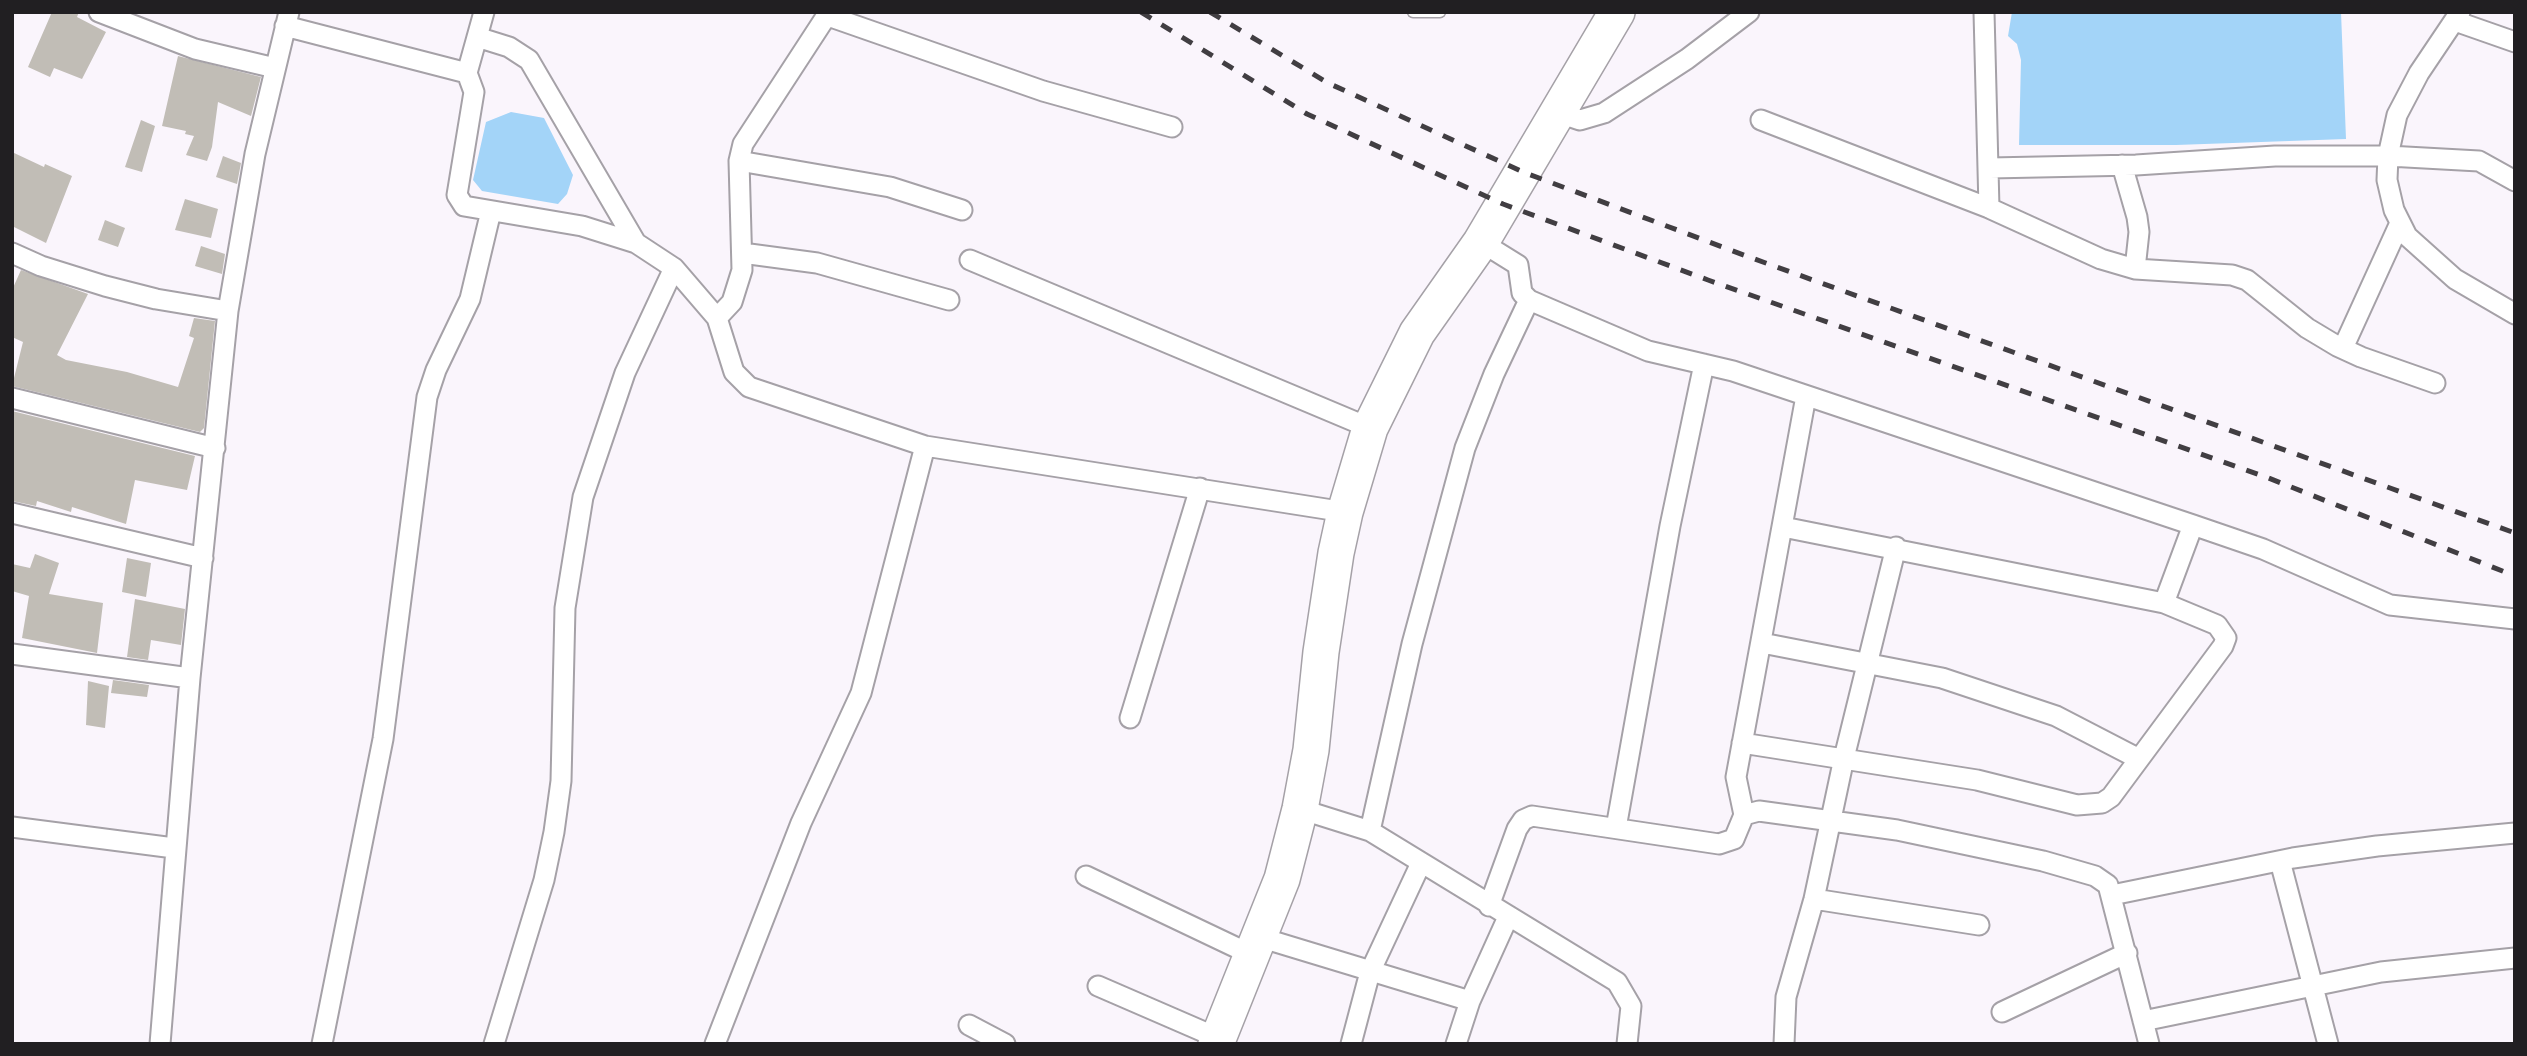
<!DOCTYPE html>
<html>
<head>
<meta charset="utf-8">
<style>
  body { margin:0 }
  #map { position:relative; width:2527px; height:1056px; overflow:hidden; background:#faf5fc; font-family:Georgia,serif }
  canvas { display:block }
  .frame { position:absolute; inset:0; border:14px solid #211f22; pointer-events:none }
</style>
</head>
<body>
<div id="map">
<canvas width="2527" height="1056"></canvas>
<div class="frame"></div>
</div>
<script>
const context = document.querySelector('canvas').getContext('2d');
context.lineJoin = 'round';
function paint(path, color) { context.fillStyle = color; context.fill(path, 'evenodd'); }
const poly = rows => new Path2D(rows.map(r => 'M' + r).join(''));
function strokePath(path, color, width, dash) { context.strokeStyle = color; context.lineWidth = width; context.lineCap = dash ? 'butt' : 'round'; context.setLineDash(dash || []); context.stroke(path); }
paint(poly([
  [2012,12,2341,12,2346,139,2176,145,2019,145,2021,60,2017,44,2008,36],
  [511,112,544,118,573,175,567,194,558,204,482,191,473,180,486,122]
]), '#a3d4f8');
paint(poly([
  [52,12,79,12,77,17,106,32,82,79,54,68,50,77,28,67],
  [178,56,261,77,251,116,218,102,212,147,207,161,186,155,194,136,185,134,186,131,162,126],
  [141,120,155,126,142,172,125,167],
  [12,152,44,167,45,164,72,176,46,243,12,226],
  [223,156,241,163,237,184,216,177],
  [185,199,218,209,211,238,175,230],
  [105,220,125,228,118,247,98,240],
  [201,246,225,254,222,274,195,266],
  [21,270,88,294,57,355,66,360,127,372,178,387,194,338,189,336,194,318,215,321,204,428,200,432,12,386,23,342,12,337,12,290],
  [12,411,195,456,187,490,135,480,126,524,72,507,71,512,37,501,36,506,12,501],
  [35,554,59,563,49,594,103,603,97,653,22,638,29,596,12,591,12,564,30,568],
  [127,558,151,563,146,597,122,592],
  [135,599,185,609,181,645,151,640,148,660,127,657],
  [113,680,149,685,147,697,111,693],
  [88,681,109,686,105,728,86,725]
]), '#c1bdb6');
const lane = poly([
  [1413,12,1440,12]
]);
const street = poly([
  [99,12,195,49,275,68],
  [829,12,743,144,739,161,742,270,732,302,717,318,734,372,749,387,925,446,1345,512],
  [1984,12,1989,208],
  [2460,12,2419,73,2397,115,2388,156,2387,180,2394,210,2407,236,2455,279,2515,314],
  [828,16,1043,91,1172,127],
  [2455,21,2515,42],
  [285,26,467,73,474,92,457,195,464,206,582,226,636,243,674,268,717,318],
  [477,37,509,47,529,60,636,243],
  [467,73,484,12],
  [1556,112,1580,120,1604,113,1687,59,1749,12],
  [1761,120,1989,208,2101,259,2135,269,2232,275,2247,280,2307,328,2337,346,2361,357,2435,383],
  [739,161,890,187,962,210],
  [2122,165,2137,217,2139,232,2135,269],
  [1990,168,2136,165,2275,156,2388,156,2479,161,2515,181],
  [1481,242,1518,265,1522,293,1529,300,1648,351,1733,371,2193,525,2263,549,2390,605,2515,619],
  [12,253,41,266,105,286,156,299,228,311],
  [742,253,817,263,949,300],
  [970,260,1370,428],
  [2343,348,2400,223],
  [12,398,215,448],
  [12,513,203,558],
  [2164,603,2193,525],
  [1762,643,1942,678,2056,716,2139,759],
  [12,654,190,678],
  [1130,718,1200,488],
  [1742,743,1977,780,2077,805,2102,803,2111,797,2223,646,2226,638,2217,625,2164,603,1783,527],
  [1300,809,1370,831,1617,982,1631,1006,1627,1044],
  [1744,815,1736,777,1806,396],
  [12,827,174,848],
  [1616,828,1670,526,1704,364],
  [1370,831,1412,644,1465,448,1494,374,1529,300],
  [2280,861,2328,1044],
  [1086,876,1252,955],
  [2112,895,2293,858,2377,846,2515,833],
  [1814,899,1979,925],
  [1489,906,1517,829,1523,820,1532,816,1719,844,1734,839,1744,815,1759,811,1897,830,2043,861,2095,876,2108,885,2149,1044],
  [1259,937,1470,1001],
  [1098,986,1218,1038],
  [2002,1012,2127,953],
  [2143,1021,2381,972,2515,958],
  [969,1025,1005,1044],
  [160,1044,190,678,228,311,255,154,289,12],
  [322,1044,383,739,427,397,436,370,470,299,491,211],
  [494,1044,544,880,554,832,561,781,565,608,583,497,625,373,674,268],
  [715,1044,801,823,861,693,925,446],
  [1351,1044,1370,972,1421,863],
  [1456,1044,1470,1001,1508,917],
  [1784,1044,1786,997,1814,899,1844,758,1896,547]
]);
const highway = poly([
  [1216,1044,1282,879,1300,809,1311,750,1321,652,1336,553,1345,512,1370,428,1417,333,1481,242,1617,12]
]);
strokePath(lane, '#a5a1a7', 13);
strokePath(street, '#a5a1a7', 23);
strokePath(highway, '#a5a1a7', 38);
strokePath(lane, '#fff', 10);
strokePath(street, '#fff', 19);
strokePath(highway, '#fff', 35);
strokePath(poly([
  [1141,12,1307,114,1503,204,1708,280,2266,477,2515,576],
  [1210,12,1328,83,1523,172,1749,257,2515,533]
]), '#413e42', 5, [12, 12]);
</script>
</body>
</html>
